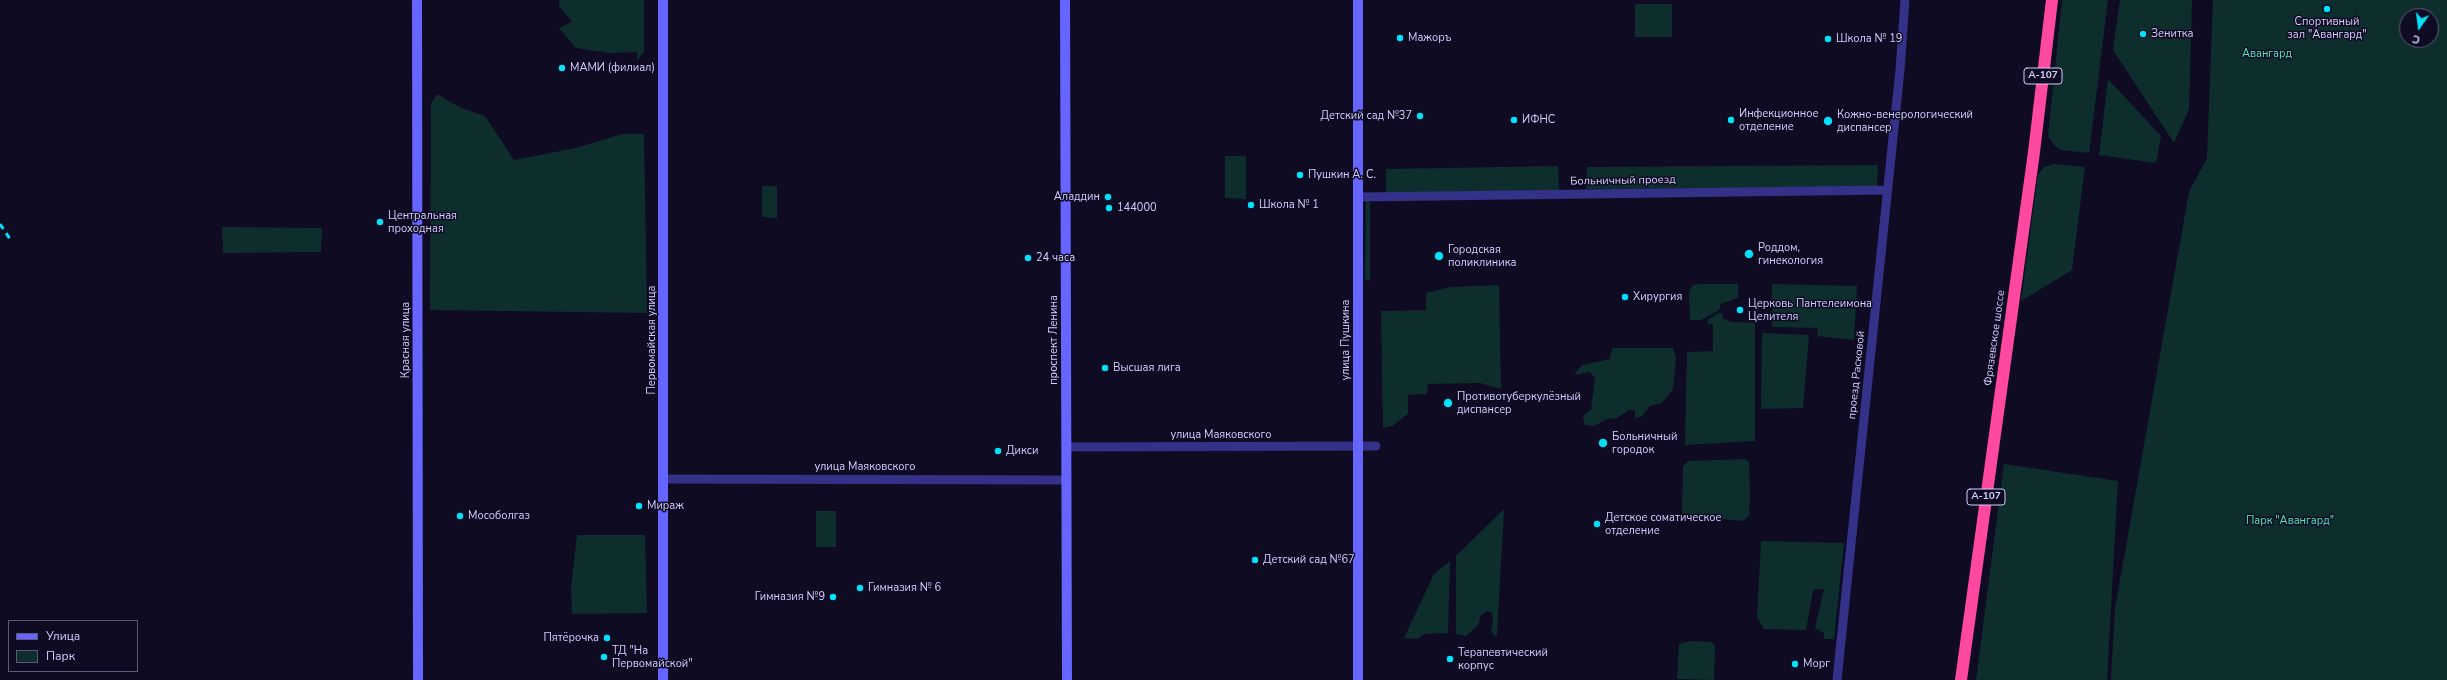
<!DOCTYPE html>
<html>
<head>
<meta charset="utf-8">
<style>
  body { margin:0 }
  #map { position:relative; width:2447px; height:680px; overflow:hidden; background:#0f0b23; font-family:"Nunito Sans",sans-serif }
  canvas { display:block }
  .legend { position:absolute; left:8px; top:620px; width:130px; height:52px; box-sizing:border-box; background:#0f0b23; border:1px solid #5d597b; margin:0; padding:5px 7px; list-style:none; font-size:12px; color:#d3ceff }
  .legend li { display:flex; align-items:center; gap:8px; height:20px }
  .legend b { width:20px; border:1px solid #5d597b }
  .north { position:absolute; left:2399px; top:8px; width:40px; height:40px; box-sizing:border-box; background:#0f0b23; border:1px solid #5d597b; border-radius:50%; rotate:194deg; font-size:11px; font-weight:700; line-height:16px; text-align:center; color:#d3ceff }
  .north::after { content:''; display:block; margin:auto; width:14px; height:18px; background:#00e2f9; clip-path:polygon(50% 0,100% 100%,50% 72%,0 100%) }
</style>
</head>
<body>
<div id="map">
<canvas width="2447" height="680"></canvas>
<ul class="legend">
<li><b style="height:5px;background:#6765ff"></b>Улица</li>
<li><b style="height:11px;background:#0e2e2d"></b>Парк</li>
</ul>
<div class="north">С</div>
</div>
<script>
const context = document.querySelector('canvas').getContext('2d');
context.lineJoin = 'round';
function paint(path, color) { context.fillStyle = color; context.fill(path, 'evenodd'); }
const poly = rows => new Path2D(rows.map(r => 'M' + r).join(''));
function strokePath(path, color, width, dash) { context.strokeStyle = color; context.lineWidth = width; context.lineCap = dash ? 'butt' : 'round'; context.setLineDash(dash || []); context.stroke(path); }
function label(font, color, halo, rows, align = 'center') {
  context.font = font + ' "Nunito Sans",sans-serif'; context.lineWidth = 3; context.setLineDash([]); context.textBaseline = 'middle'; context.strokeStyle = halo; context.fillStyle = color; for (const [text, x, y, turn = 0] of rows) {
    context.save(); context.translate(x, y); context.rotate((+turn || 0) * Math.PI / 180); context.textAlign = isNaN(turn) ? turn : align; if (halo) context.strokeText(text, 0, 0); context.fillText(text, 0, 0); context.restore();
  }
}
paint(poly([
  [559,0,644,0,644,52,637,61,637,52,609,53,576,48,559,28,572,22,559,6],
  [2062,0,2108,0,2089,153,2061,150,2055,146,2048,136],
  [2120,0,2192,0,2189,109,2174,143,2113,50],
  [2213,0,2447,0,2447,680,2111,680,2115,608,2189,192,2207,158],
  [2407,16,2431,16,2431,40,2407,40],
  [1635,4,1672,4,1672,37,1635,37],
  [2108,79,2161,136,2156,163,2099,155],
  [437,94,461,108,485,116,514,160,576,148,622,134,644,134,647,313,430,310,431,104],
  [1225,156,1246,156,1246,199,1225,198],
  [2054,164,2085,167,2072,270,2021,301,2038,175,2044,167],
  [1878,165,1877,187,1586,189,1587,167],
  [1558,166,1559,190,1386,193,1386,169],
  [762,186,777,186,777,218,762,217],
  [1370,198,1370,281,1365,279,1366,200],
  [222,227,322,228,321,252,223,253],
  [1702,284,1738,284,1738,298,1721,304,1719,310,1701,320,1690,320,1689,292,1692,285],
  [1772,284,1857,286,1854,340,1817,336,1818,328,1772,327],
  [1499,285,1501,389,1480,383,1428,384,1427,394,1408,395,1408,414,1392,426,1383,428,1381,311,1426,310,1426,293,1451,287],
  [1719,313,1722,313,1723,319,1733,322,1755,323,1755,441,1685,445,1687,352,1713,351,1713,324,1707,324,1708,320],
  [1762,333,1809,335,1803,408,1761,409],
  [1612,348,1673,348,1676,358,1673,389,1662,403,1650,406,1641,417,1635,418,1635,410,1629,410,1617,418,1607,419,1594,426,1585,425,1583,416,1591,410,1595,377,1589,372,1574,375,1582,365,1610,359],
  [1745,459,1749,462,1750,495,1749,516,1743,521,1685,515,1682,512,1683,466,1689,461],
  [2004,464,2118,481,2107,680,1976,680],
  [1504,509,1497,635,1494,636,1491,630,1493,622,1492,613,1487,611,1480,616,1479,624,1466,636,1456,634,1456,556],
  [816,511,836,511,836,547,816,547],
  [577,535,645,535,647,613,572,614,571,587],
  [1761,541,1844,543,1834,639,1824,639,1824,633,1815,628,1824,589,1813,590,1806,630,1764,629,1757,617],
  [1450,561,1448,633,1424,634,1418,639,1404,638,1434,574],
  [1691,641,1711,642,1715,646,1714,680,1677,679,1679,644]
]), '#0e2e2d');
strokePath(poly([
  [1359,197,1887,190],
  [1066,447,1376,446],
  [663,479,1066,480],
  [1837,680,1900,70,1905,0]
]), '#343188', 9);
strokePath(poly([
  [417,0,418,680],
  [663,0,663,680],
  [1065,0,1067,680],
  [1358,0,1358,680]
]), '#6765ff', 10);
strokePath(poly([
  [1961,680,2034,152,2052,0]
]), '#ff49a1', 12);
strokePath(poly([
  [0,224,12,242]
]), '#00e2f9', 3, [6, 5]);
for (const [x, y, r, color] of [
  [2327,9,4,"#00e2f9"],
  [2143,34,4,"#00e2f9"],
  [1400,38,4,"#00e2f9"],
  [1828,39,4,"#00e2f9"],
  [562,68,4,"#00e2f9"],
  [1420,116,4,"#00e2f9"],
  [1514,120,4,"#00e2f9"],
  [1731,120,4,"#00e2f9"],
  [1828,121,5,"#00e2f9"],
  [1300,175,4,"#00e2f9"],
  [1108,197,4,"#00e2f9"],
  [1251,205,4,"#00e2f9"],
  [1109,208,4,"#00e2f9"],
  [380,222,4,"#00e2f9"],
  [1749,254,5,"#00e2f9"],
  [1439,256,5,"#00e2f9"],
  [1028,258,4,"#00e2f9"],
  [1625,297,4,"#00e2f9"],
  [1740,310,4,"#00e2f9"],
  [1105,368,4,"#00e2f9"],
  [1448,403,5,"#00e2f9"],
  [1603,443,5,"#00e2f9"],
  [998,451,4,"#00e2f9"],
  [639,506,4,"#00e2f9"],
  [460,516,4,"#00e2f9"],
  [1597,524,4,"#00e2f9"],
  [1255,560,4,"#00e2f9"],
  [860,588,4,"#00e2f9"],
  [833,597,4,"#00e2f9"],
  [607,638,4,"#00e2f9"],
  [604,657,4,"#00e2f9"],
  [1450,659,4,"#00e2f9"],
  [1795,664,4,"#00e2f9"]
]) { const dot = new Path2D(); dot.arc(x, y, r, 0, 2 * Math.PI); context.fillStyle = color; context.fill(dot); strokePath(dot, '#0f0b23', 1.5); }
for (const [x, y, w] of [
  [2043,76,38],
  [1986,497,38]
]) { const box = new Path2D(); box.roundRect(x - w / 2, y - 8, w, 16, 3); context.fillStyle = '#0f0b23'; context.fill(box); strokePath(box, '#d3ceff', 1); }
label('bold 10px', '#d3ceff', null, [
  ["А-107",2043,76],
  ["А-107",1986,497]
]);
label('11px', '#d3ceff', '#0f0b23', [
  ["Спортивный",2327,22,"center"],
  ["зал \"Авангард\"",2327,35,"center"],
  ["Зенитка",2151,34],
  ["Мажоръ",1408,38],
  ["Школа № 19",1836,39],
  ["МАМИ (филиал)",570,68],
  ["Инфекционное",1739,114],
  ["отделение",1739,127],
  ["Кожно-венерологический",1837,115],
  ["диспансер",1837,128],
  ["Детский сад №37",1412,116,"right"],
  ["ИФНС",1522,120],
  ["Пушкин А. С.",1308,175],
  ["Аладдин",1100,197,"right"],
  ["Школа № 1",1259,205],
  ["144000",1117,208],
  ["Центральная",388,216],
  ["проходная",388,229],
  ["Роддом,",1758,248],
  ["гинекология",1758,261],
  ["Городская",1448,250],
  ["поликлиника",1448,263],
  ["24 часа",1036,258],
  ["Хирургия",1633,297],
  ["Церковь Пантелеимона",1748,304],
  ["Целителя",1748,317],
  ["Высшая лига",1113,368],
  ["Противотуберкулёзный",1457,397],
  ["диспансер",1457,410],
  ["Больничный",1612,437],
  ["городок",1612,450],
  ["Дикси",1006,451],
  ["Мираж",647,506],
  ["Мособолгаз",468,516],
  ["Детское соматическое",1605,518],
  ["отделение",1605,531],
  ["Детский сад №67",1263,560],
  ["Гимназия № 6",868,588],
  ["Гимназия №9",825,597,"right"],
  ["Пятёрочка",599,638,"right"],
  ["ТД \"На",612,651],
  ["Первомайской\"",612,664],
  ["Терапевтический",1458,653],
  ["корпус",1458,666],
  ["Морг",1803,664]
], 'left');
label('11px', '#4decc3', '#0f0b23', [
  ["Авангард",2267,54],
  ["Парк \"Авангард\"",2290,521]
]);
label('11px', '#d3ceff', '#0f0b23', [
  ["Больничный проезд",1623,181,-1],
  ["Фрязевское шоссе",1995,338,-82],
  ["Красная улица",406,340,-90],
  ["Первомайская улица",652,340,-90],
  ["проспект Ленина",1054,340,-90],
  ["улица Пушкина",1346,340,-90],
  ["проезд Расковой",1857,375,-84],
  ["улица Маяковского",1221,435],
  ["улица Маяковского",865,467]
]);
</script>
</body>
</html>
